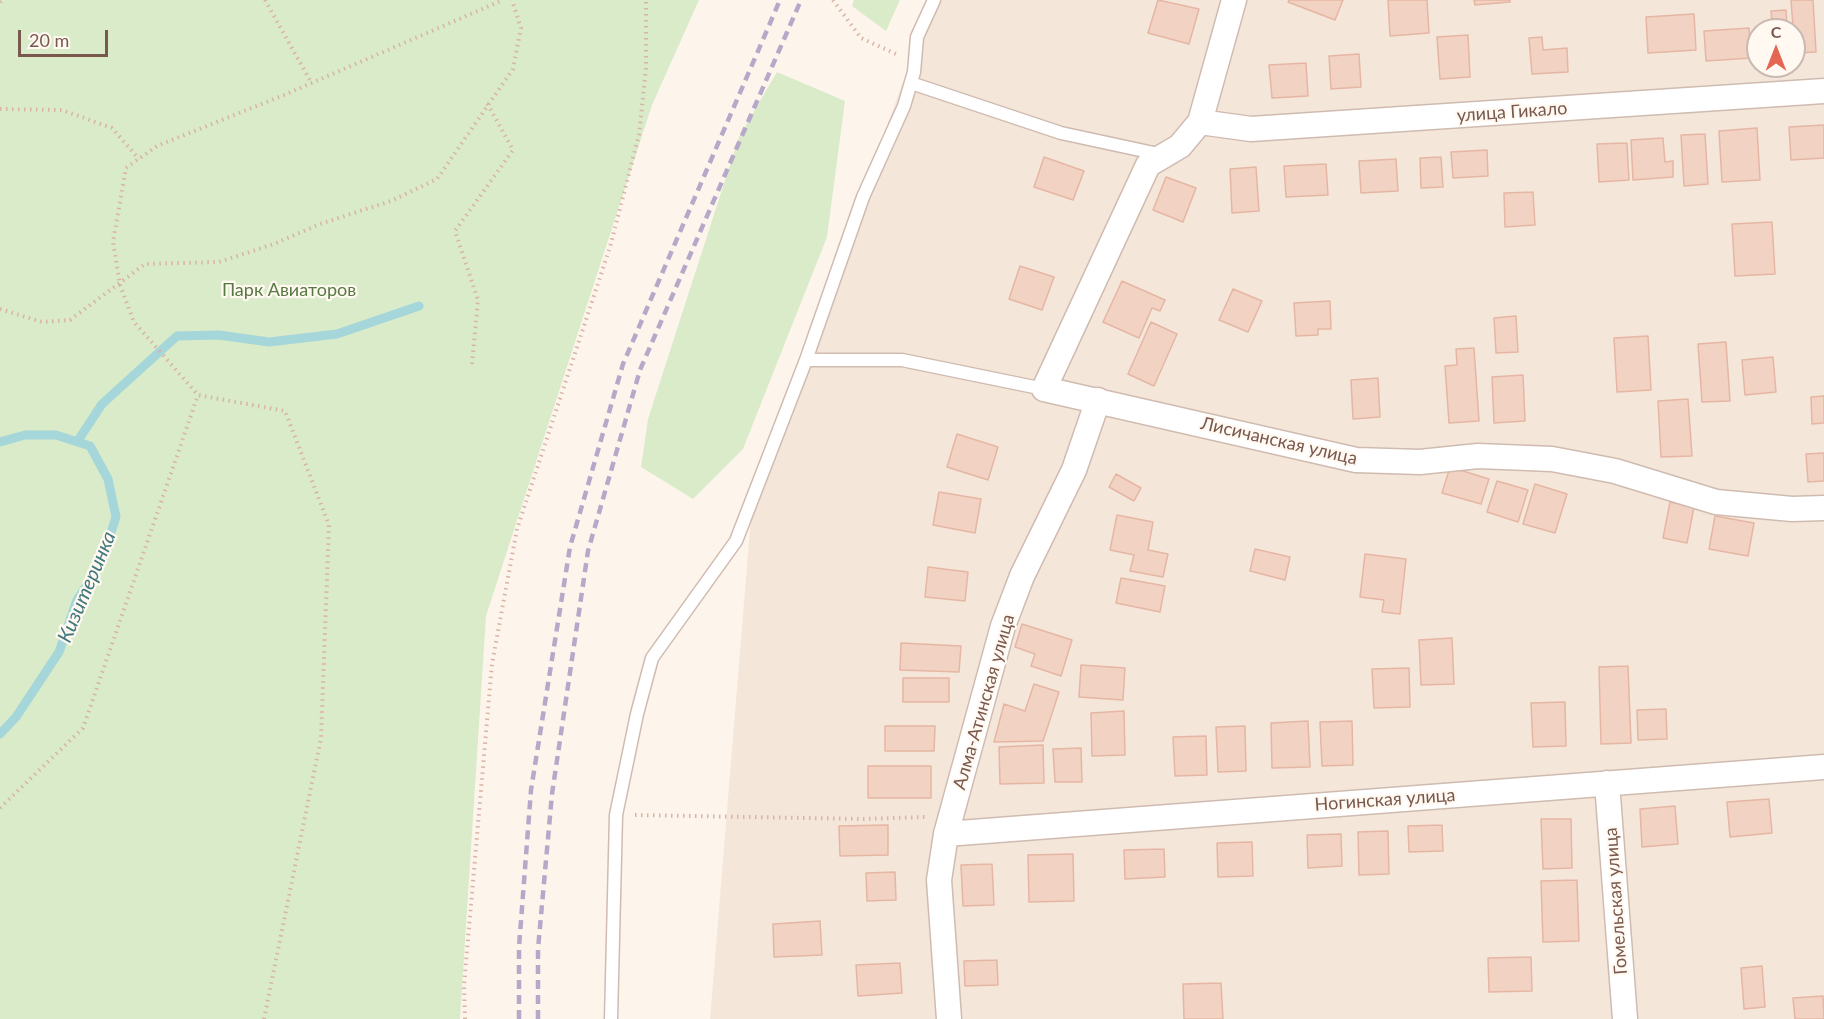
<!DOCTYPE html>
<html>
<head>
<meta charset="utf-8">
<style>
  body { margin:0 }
  #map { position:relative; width:1824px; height:1019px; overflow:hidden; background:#fdf5ec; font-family:Lato,sans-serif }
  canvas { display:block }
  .north { position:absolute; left:1746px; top:18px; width:60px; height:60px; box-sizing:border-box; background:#fff9f2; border:2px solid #c9b9b0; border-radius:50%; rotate:0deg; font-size:16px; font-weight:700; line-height:24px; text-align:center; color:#79594d }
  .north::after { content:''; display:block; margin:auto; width:21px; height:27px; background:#e56652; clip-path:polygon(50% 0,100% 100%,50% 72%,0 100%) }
  .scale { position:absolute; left:18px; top:30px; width:90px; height:27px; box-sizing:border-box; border:3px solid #79594d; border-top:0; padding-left:8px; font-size:18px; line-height:21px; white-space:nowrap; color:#79594d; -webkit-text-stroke:4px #fff9f2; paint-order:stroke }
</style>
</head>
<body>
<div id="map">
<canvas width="1824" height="1019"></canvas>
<div class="north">С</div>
<div class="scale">20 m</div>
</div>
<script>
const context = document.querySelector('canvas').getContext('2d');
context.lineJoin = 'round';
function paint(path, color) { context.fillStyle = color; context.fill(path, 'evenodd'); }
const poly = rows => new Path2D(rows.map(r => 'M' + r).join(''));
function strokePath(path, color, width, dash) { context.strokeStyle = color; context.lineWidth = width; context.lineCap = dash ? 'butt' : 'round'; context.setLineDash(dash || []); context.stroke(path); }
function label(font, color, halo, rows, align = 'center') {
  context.font = font + ' Lato,sans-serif'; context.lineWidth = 4.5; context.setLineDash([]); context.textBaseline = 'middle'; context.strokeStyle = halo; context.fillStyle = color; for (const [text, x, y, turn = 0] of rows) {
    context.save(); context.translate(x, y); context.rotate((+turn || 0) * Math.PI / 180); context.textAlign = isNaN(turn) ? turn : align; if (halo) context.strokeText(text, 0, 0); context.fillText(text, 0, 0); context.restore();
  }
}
paint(poly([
  [933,0,1824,0,1824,1019,710,1019,753,492],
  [1758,30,1794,30,1794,66,1758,66]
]), '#f5e6da');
paint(poly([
  [0,0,699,0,652,105,486,616,460,1019,0,1019],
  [854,0,900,0,886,31,852,6],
  [777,72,845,101,827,237,743,449,693,499,641,467,648,419,739,137]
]), '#daebc9');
strokePath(poly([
  [0,442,25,435,56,435,90,446,108,479,116,517,101,564,77,600,59,652,16,717,0,734],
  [77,442,102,404,177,336,219,335,269,342,337,334,419,306]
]), '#a5d6d9', 9);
const building = poly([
  [1158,0,1199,9,1189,44,1148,33,1158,0],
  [1289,0,1343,0,1335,20,1288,2,1289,0],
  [1388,0,1427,0,1429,33,1390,36,1388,0],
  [1474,0,1510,0,1510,2,1475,5,1474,0],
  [1791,0,1813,0,1816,52,1795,53,1791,0],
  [1786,10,1787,30,1773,30,1771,11,1786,10],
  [1694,14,1696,50,1648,53,1646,17,1694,14],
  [1749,28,1751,58,1706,61,1704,31,1749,28],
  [1468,35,1470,77,1440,79,1437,37,1468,35],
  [1542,37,1543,50,1567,48,1568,72,1532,74,1529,38,1542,37],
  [1359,54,1361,87,1331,89,1329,56,1359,54],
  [1306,63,1308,96,1272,98,1269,65,1306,63],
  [1824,125,1824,158,1791,160,1789,127,1824,125],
  [1757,128,1760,180,1722,182,1719,131,1757,128],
  [1705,134,1708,184,1684,186,1681,135,1705,134],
  [1663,138,1665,162,1673,161,1673,177,1633,180,1631,140,1663,138],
  [1627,143,1629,180,1599,182,1597,144,1627,143],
  [1487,150,1488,176,1453,178,1451,152,1487,150],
  [1044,157,1084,171,1073,200,1034,187,1044,157],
  [1441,157,1443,187,1421,188,1420,158,1441,157],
  [1396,159,1398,191,1361,193,1359,161,1396,159],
  [1326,164,1328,195,1286,197,1284,166,1326,164],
  [1256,167,1259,211,1232,213,1230,169,1256,167],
  [1166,177,1196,188,1183,222,1153,210,1166,177],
  [1533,192,1535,225,1505,227,1504,193,1533,192],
  [1772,222,1775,274,1735,276,1732,224,1772,222],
  [1020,266,1054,277,1042,310,1009,299,1020,266],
  [1122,281,1165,300,1160,311,1152,308,1139,338,1103,322,1122,281],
  [1233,289,1262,301,1248,332,1219,320,1233,289],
  [1330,301,1331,329,1318,329,1318,335,1296,336,1294,303,1330,301],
  [1516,316,1518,352,1496,353,1494,318,1516,316],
  [1151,322,1177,334,1154,386,1128,374,1151,322],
  [1648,336,1651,390,1617,392,1614,338,1648,336],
  [1726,342,1730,401,1702,402,1698,344,1726,342],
  [1474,348,1479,421,1449,423,1445,366,1457,365,1456,349,1474,348],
  [1773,357,1776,392,1745,395,1742,360,1773,357],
  [1523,375,1525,421,1494,423,1492,377,1523,375],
  [1378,378,1380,417,1353,419,1351,380,1378,378],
  [1824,396,1824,423,1812,424,1811,397,1824,396],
  [1688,399,1692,456,1661,457,1658,401,1688,399],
  [957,434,998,447,988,480,947,467,957,434],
  [1824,453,1824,481,1808,482,1806,454,1824,453],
  [1450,467,1489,479,1481,504,1442,493,1450,467],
  [1116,474,1141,488,1134,501,1109,487,1116,474],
  [1497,481,1528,490,1518,522,1487,512,1497,481],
  [1535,484,1567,494,1555,533,1523,524,1535,484],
  [939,492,981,499,975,533,933,525,939,492],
  [1670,502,1694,507,1687,543,1663,538,1670,502],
  [1117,515,1153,522,1148,550,1168,554,1163,577,1130,571,1134,555,1110,550,1117,515],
  [1715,516,1754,523,1748,556,1709,549,1715,516],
  [1255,549,1290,557,1285,580,1250,571,1255,549],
  [1365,554,1406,559,1400,614,1382,612,1384,600,1360,597,1365,554],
  [928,567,968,572,965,601,925,597,928,567],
  [1121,578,1165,586,1160,612,1116,603,1121,578],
  [1022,624,1072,640,1061,676,1031,666,1035,654,1015,647,1022,624],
  [1452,638,1454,684,1421,685,1419,640,1452,638],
  [901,643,961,646,959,672,900,670,901,643],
  [1081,665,1125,668,1123,700,1079,697,1081,665],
  [1628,666,1631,743,1601,744,1599,667,1628,666],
  [1409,668,1410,707,1374,708,1372,669,1409,668],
  [903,678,949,678,949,702,903,702,903,678],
  [1034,684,1059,692,1043,741,994,742,1004,704,1025,711,1034,684],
  [1565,702,1566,746,1533,747,1531,703,1565,702],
  [1666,709,1667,739,1638,740,1637,710,1666,709],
  [1124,711,1125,755,1092,756,1091,713,1124,711],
  [1308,721,1310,767,1272,768,1271,723,1308,721],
  [1352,721,1353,765,1322,766,1320,722,1352,721],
  [885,726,935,726,934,751,885,751,885,726],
  [1245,726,1246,771,1218,772,1216,727,1245,726],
  [1206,736,1207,775,1175,776,1173,737,1206,736],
  [1043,745,1044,783,1000,784,999,747,1043,745],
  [1081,748,1082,782,1055,782,1053,749,1081,748],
  [868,766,931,766,931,798,868,798,868,766],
  [1769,799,1772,833,1730,837,1727,802,1769,799],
  [1675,806,1678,844,1642,847,1640,809,1675,806],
  [1541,819,1571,819,1572,868,1543,869,1541,819],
  [888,825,888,855,840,856,839,826,888,825],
  [1442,825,1443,851,1409,852,1408,826,1442,825],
  [1388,831,1389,874,1359,875,1358,832,1388,831],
  [1341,834,1342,866,1308,868,1307,835,1341,834],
  [1252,842,1253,876,1218,877,1217,843,1252,842],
  [1164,849,1165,877,1125,879,1124,850,1164,849],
  [1073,854,1074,901,1029,902,1028,855,1073,854],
  [992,864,994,905,963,906,961,865,992,864],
  [895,872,896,900,867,901,866,873,895,872],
  [1577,880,1579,941,1543,942,1541,881,1577,880],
  [820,921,822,955,774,957,773,924,820,921],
  [1531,957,1532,991,1489,992,1488,958,1531,957],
  [997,960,998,985,965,986,964,961,997,960],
  [900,963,902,993,858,996,856,965,900,963],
  [1762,966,1765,1007,1744,1009,1741,968,1762,966],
  [1221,983,1223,1019,1184,1019,1183,984,1221,983],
  [1823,996,1824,1019,1795,1019,1793,998,1823,996]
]);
paint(building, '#f2d2c3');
strokePath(building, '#e5b6a3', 1.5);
const service = poly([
  [911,83,1061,133,1163,155],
  [806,360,902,360,1044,389],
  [611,1019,616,815,637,714,652,658,736,541,806,360,863,197,904,106,914,72,917,37,934,0]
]);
const minor = poly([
  [1234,0,1200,122,1180,146,1148,165,1044,389,1356,460,1420,462,1478,456,1552,459,1615,471,1716,502,1792,509,1824,508],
  [1200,122,1251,129,1824,91],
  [1607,783,1625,1019],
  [946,834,1824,767],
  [949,1019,939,880,946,834,1003,626,1022,576,1074,470,1098,400]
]);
strokePath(service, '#d0bbb0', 15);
strokePath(minor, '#d0bbb0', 27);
strokePath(poly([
  [265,0,312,84],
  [833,0,861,38,896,54],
  [0,2,2,0],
  [0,109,62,110,112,128,139,159],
  [0,309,42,322,70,320,145,264,219,262,274,244,320,224,391,201,437,179,513,69,521,28,512,0],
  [472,364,478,300,455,231,513,150,487,103],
  [0,808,83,728,198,395],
  [635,815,863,819,925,817],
  [264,1019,321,738,329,525,285,411,198,395,134,322,120,285,113,242,126,168,157,146,284,95,503,0],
  [465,1019,464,985,492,664,517,529,610,247,639,135,646,68,646,0]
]), '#d8b4a5', 4, [1.5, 4.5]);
strokePath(service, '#fff', 12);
strokePath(minor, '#fff', 24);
strokePath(poly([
  [519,1019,519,947,531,790,570,547,623,364,780,0],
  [538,1019,538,949,552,794,588,551,640,370,801,0]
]), '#b6a8c8', 4.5, [9, 6]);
label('18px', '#79594d', '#fff9f2', [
  ["улица Гикало",1512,112,-4],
  ["Лисичанская улица",1279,441,13],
  ["Алма-Атинская улица",984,702,-74],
  ["Ногинская улица",1385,800,-4],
  ["Гомельская улица",1616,901,-94]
]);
label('18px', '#577942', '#fff9f2', [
  ["Парк Авиаторов",289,290]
]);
label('italic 20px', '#40787d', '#fff9f2', [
  ["Кизитеринка",87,587,-67]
]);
</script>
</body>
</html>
